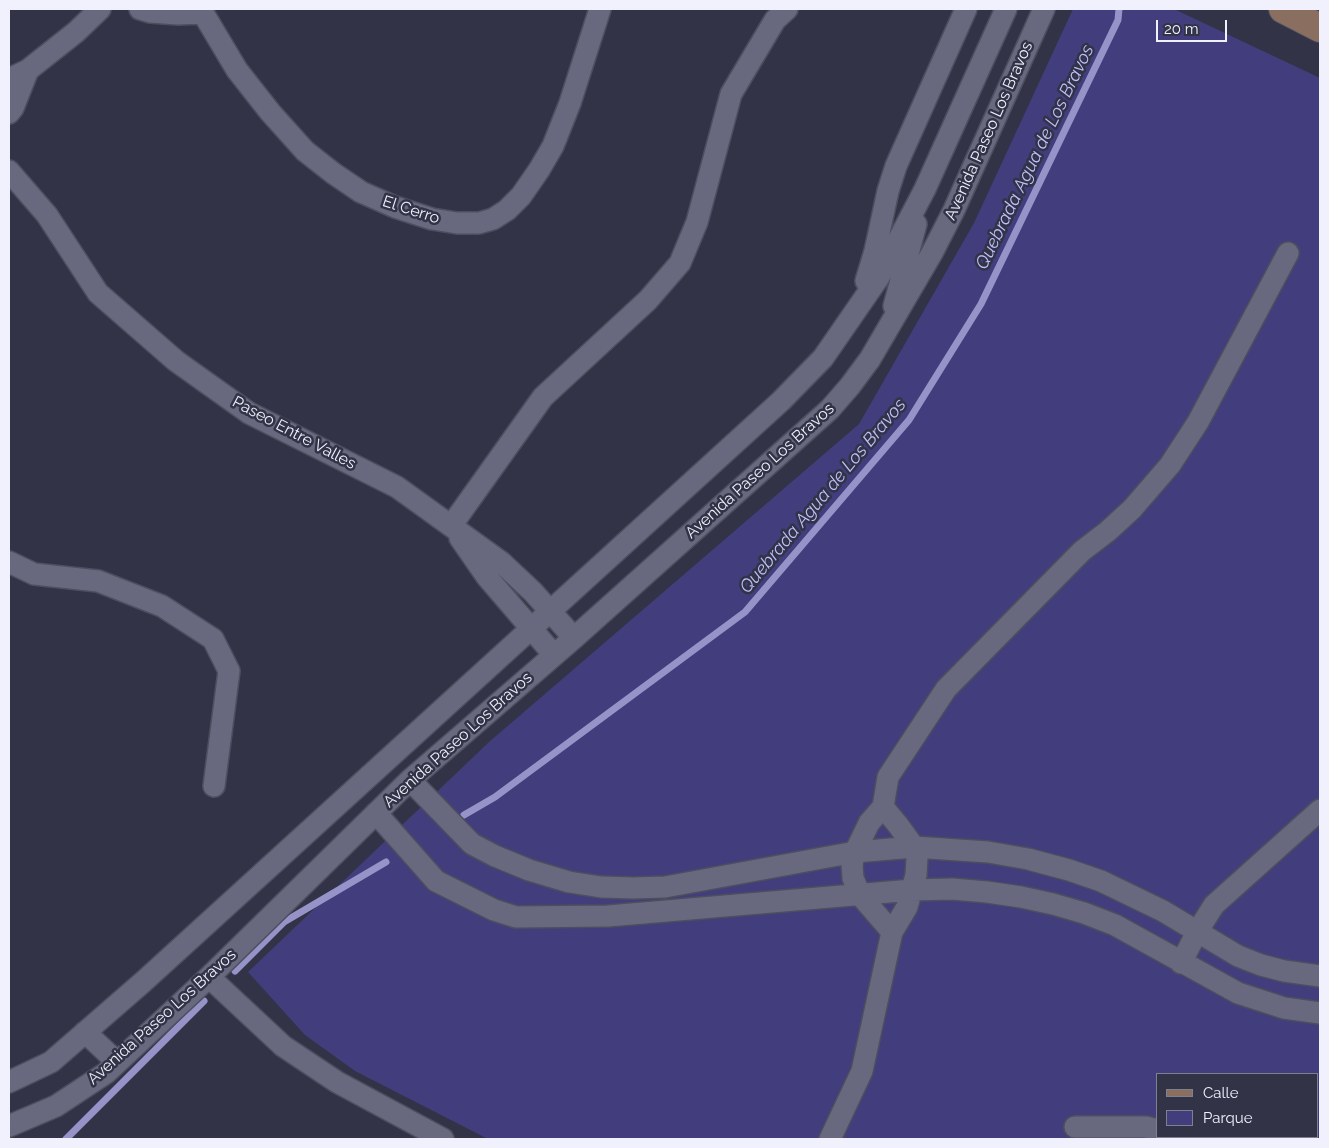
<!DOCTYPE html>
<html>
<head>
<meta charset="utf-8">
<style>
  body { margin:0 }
  #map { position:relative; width:1329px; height:1148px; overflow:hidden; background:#323346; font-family:Raleway,sans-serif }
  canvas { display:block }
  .frame { position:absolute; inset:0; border:10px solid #f0f1fd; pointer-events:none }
  .legend { position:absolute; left:1156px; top:1073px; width:162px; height:65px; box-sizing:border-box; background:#323346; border:1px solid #7e7f8f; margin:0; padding:6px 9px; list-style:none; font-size:15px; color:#f0f1fd }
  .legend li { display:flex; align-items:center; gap:10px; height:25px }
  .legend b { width:25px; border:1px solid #7e7f8f }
  .scale { position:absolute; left:1156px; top:20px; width:71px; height:22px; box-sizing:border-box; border:2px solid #f0f1fd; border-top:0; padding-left:6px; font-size:15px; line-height:18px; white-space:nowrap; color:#f0f1fd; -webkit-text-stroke:4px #323346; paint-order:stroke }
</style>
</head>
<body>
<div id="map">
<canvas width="1329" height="1148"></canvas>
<div class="frame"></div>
<ul class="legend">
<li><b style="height:6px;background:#8a6f60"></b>Calle</li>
<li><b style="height:14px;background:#423d7c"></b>Parque</li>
</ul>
<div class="scale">20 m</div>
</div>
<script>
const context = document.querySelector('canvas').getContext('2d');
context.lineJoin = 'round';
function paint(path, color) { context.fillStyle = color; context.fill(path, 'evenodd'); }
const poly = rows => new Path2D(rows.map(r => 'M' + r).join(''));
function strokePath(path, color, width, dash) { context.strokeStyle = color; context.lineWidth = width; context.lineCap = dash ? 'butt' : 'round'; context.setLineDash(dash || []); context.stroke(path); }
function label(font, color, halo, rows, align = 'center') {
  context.font = font + ' Raleway,sans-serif'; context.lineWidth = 5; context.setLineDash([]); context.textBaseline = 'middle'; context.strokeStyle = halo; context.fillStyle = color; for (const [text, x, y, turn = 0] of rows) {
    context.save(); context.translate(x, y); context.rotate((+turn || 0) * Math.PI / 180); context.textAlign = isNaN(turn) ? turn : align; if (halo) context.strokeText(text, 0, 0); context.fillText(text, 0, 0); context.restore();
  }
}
paint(poly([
  [1073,9,1174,9,1320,78,1320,1139,488,1139,355,1071,305,1035,248,972,489,742,859,424,974,223],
  [1158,1074,1318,1074,1318,1137,1158,1137]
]), '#423d7c');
strokePath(poly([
  [464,815,495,797,745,612,909,420,981,304,1118,20,1119,9],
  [235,971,284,922,386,862],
  [66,1139,204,1001]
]), '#9593c8', 7);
const minor = poly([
  [140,9,150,12,178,14,203,13,237,70,270,112,305,151,333,173,361,192,395,207,432,219,457,223,479,223,493,219,507,210,521,196,539,170,553,146,570,103,600,9],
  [9,79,28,70,76,32,100,9],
  [9,113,13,108,28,70],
  [9,171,47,215,98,293,176,361,249,413,397,487,501,562,533,592,574,638],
  [866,281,875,251,888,191,896,166,966,9],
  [894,306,916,224],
  [451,526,543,397,648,300,680,263,697,222,731,94,775,20,787,9],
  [460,538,487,577,554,655],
  [9,562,34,574,98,581,162,606,213,639,229,671,214,786],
  [410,780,472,844,495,856,529,870,569,882,601,887,633,888,665,887,855,852,914,847,988,852,1028,859,1069,870,1101,881,1163,911,1238,956,1261,965,1284,971,1320,976],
  [376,813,436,881,494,910,516,917,608,916,912,890,952,889,987,892,1021,897,1053,904,1084,913,1115,925,1238,993,1284,1008,1320,1013],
  [892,932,860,895,853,878,852,865,855,852,869,823,883,807,888,777,946,689,1082,551,1108,531,1132,509,1170,465,1198,422,1288,253],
  [1181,963,1197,932,1214,905,1320,810],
  [209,977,283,1046,337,1082,443,1139],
  [85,1032,117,1062],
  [9,1082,51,1062,143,982,781,401,823,358,879,277,925,189,1006,9],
  [9,1126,56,1106,106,1073,209,977,410,780,574,638,830,409,850,386,870,359,932,253,954,210,1044,9],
  [1075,1127,1146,1127,1158,1130],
  [1184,1137,1194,1139],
  [830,1139,862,1071,892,932,907,907,916,875,917,858,914,847,898,825,883,807]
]);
const secondary = poly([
  [1283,9,1320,28]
]);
strokePath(minor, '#4d4e5e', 24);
strokePath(secondary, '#4d4e5e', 30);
strokePath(minor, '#68697f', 21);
strokePath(secondary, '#8a6f60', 28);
label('16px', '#f0f1fd', '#323346', [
  ["Avenida Paseo Los Bravos",989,131,-66],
  ["El Cerro",411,210,18],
  ["Paseo Entre Valles",294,433,28],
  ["Avenida Paseo Los Bravos",760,471,-42],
  ["Avenida Paseo Los Bravos",458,740,-42],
  ["Avenida Paseo Los Bravos",162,1017,-42]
]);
label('italic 18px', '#bfc0fb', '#323346', [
  ["Quebrada Agua de Los Bravos",1035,157,-64],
  ["Quebrada Agua de Los Bravos",823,496,-50]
]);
</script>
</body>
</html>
